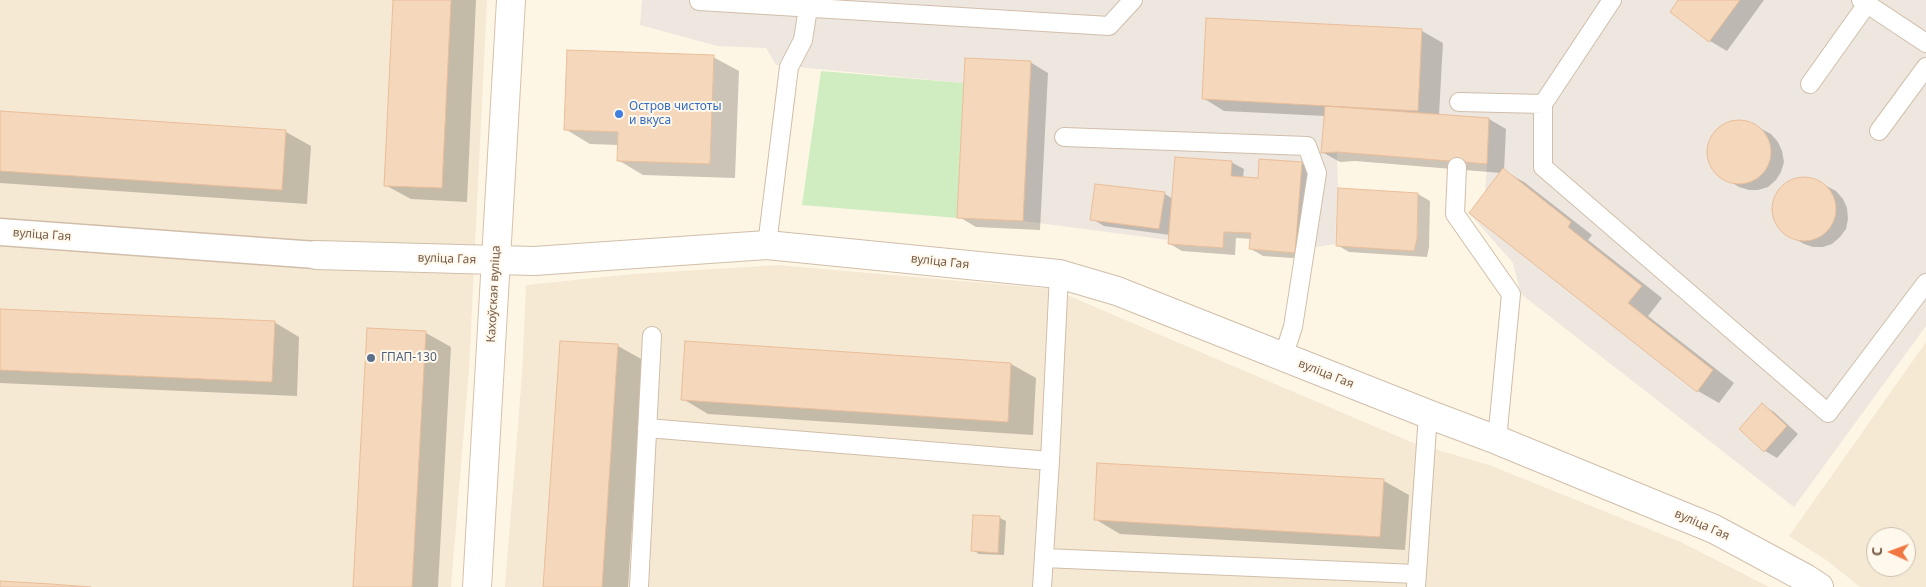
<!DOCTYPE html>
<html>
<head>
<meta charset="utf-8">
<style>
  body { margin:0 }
  #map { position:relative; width:1926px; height:587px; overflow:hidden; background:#fef6e5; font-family:"Noto Sans",sans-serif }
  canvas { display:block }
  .north { position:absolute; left:1866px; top:527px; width:50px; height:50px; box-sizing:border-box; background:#fff9ed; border:1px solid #c9bbab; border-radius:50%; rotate:272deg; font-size:14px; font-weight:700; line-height:20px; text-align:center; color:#795d48 }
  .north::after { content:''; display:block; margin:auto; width:18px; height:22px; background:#f07742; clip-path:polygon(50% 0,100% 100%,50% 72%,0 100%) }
</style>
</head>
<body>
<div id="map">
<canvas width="1926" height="587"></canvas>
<div class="north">С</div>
</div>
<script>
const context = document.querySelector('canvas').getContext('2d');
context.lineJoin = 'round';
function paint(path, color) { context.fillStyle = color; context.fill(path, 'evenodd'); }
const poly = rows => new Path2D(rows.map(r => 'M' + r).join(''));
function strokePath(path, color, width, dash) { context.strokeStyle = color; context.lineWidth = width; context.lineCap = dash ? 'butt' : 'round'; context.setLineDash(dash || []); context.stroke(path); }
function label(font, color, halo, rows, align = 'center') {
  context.font = font + ' "Noto Sans",sans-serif'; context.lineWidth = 4; context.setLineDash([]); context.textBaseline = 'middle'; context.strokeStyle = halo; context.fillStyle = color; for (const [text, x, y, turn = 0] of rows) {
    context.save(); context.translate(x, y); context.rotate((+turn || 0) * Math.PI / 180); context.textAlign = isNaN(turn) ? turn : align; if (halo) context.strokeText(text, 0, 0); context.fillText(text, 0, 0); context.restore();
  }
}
paint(poly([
  [0,0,487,0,469,370,451,587,0,587],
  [778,265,1053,289,1411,442,1489,465,1681,542,1769,587,505,587,522,374,526,285,633,274],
  [1926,342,1926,587,1860,587,1829,562,1789,536],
  [1876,537,1906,537,1906,567,1876,567]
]), '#f6e9d3');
paint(poly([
  [642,0,1926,0,1926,326,1794,507,1521,294,1513,263,1469,213,1485,192,1487,164,1337,152,1338,188,1335,244,1287,252,1249,249,1250,233,1224,232,1223,248,1168,244,1168,240,1023,221,964,83,776,65,766,48,717,46,640,25]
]), '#eee7df');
paint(poly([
  [821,71,964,83,957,218,802,205]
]), '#d0edc2');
paint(poly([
  [394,0,476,0,467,202,411,199,385,185],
  [1680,0,1764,0,1727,51,1710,41],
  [1422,31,1443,43,1439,115,1489,119,1506,129,1504,171,1524,182,1592,235,1588,240,1662,298,1648,316,1734,383,1719,403,1698,391,1501,173,1355,161,1340,162,1322,152,1325,116,1224,111,1203,98],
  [713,57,739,71,735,178,643,175,618,160,619,145,590,144,565,129],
  [1030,62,1048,73,1040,230,976,227,959,217],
  [0,112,286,132,311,146,307,204,0,183],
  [1738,121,1748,122,1771,134,1778,142,1782,151,1784,162,1781,172,1776,180,1768,187,1758,190,1749,190,1739,187,1718,174,1712,166,1709,156,1709,147,1712,137,1719,128,1728,123],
  [1231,162,1244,169,1243,178,1259,179,1301,163,1314,170,1307,259,1263,256,1251,249,1251,239,1236,238,1235,255,1182,251,1170,244,1170,235,1104,226,1092,219,1165,194,1173,199],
  [1803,178,1813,179,1836,191,1843,199,1847,208,1848,219,1846,229,1840,237,1832,244,1823,247,1813,247,1804,244,1782,231,1776,223,1773,214,1774,204,1777,194,1783,185,1792,180],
  [1418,194,1430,201,1429,247,1427,257,1349,252,1337,245],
  [0,310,274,322,299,337,297,396,0,383],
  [369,329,426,333,451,347,438,587,354,587],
  [686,342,1011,364,1036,378,1033,435,708,414,683,399],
  [618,346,643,360,628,587,545,587],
  [1762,405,1774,412,1798,434,1777,458,1765,451],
  [1384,481,1409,495,1405,550,1120,534,1095,519],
  [974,516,1000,518,1006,521,1004,555,979,554,973,550]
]), '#0003');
const building = poly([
  [393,0,451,0,442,188,384,186,393,0],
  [1678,0,1740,0,1709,42,1670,12,1678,0],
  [1206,18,1422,29,1418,111,1202,99,1206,18],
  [567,50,714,55,710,164,617,161,618,132,564,130,567,50],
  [965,58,1031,61,1023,221,957,218,965,58],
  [1325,106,1489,118,1487,164,1337,152,1321,153,1325,106],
  [0,111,286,130,282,190,0,171,0,111],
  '1707 152a32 32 0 1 1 64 0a32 32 0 1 1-64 0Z',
  [1175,157,1232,161,1231,176,1258,178,1259,159,1302,162,1295,253,1249,249,1251,233,1224,232,1223,248,1168,244,1175,157],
  [1503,168,1571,222,1568,227,1642,286,1628,303,1713,370,1697,392,1469,213,1503,168],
  '1772 209a32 32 0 1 1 64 0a32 32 0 1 1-64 0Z',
  [1095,184,1165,192,1159,229,1090,220,1095,184],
  [1338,188,1418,193,1417,239,1414,251,1336,246,1338,188],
  [0,309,275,321,272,382,0,370,0,309],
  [367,328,426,331,412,587,353,587,367,328],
  [560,341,618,344,602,587,543,587,560,341],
  [685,341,1011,363,1008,422,681,400,685,341],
  [1762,403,1787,426,1764,452,1739,429,1762,403],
  [1097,463,1384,479,1380,537,1094,520,1097,463],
  [973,515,1000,516,998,553,971,551,973,515],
  [0,581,51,584,91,587,0,587,0,581]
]);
paint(building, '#f5d7bb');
strokePath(building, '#e9be9a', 1);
const service = poly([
  [1612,0,1543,104,1543,167,1828,413,1926,283],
  [1861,0,1926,43],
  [699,1,1109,26,1133,0],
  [1810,84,1867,4],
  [1459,102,1543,104],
  [1879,131,1926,67],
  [1064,137,1307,146,1317,173,1293,327,1283,357],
  [1457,167,1455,214,1511,294,1497,440],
  [767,245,789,67,803,40,808,8],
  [647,428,1050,461],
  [1044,558,1416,574],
  [639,587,652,336],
  [1042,587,1050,461,1059,274],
  [1416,587,1428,414]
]);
const pedestrian = poly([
  [0,232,316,255]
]);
const minor = poly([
  [316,255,496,260]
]);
const tertiary = poly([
  [496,260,534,261,767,245,1059,274,1117,291,1428,414,1497,440,1714,529,1805,578,1819,587]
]);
const secondary = poly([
  [477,587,511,0]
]);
strokePath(service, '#d0beaa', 20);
strokePath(pedestrian, '#d0beaa', 29);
strokePath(minor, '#d0beaa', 30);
strokePath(tertiary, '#d0beaa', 30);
strokePath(secondary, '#d6c1aa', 30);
strokePath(service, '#fff', 18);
strokePath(pedestrian, '#fff', 26);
strokePath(minor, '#fff', 28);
strokePath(tertiary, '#fff', 28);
strokePath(secondary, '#fff', 28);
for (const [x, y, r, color] of [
  [619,114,5,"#3f7fe0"],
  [371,358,5,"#5c6f8a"]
]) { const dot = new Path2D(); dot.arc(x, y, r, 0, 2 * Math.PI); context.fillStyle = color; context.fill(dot); strokePath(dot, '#fff9ed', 2); }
label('12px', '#366cbe', '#fff9ed', [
  ["Остров чистоты",629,107],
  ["и вкуса",629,121]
], 'left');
label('12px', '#795d48', '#fff9ed', [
  ["вуліца Гая",42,235,4],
  ["вуліца Гая",447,259,2],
  ["вуліца Гая",940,262,6],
  ["Кахоўская вуліца",494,294,-87],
  ["вуліца Гая",1326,374,22],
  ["вуліца Гая",1702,525,24]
]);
label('12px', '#4e5e75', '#fff9ed', [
  ["ГПАП-130",381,358]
], 'left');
</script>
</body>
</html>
